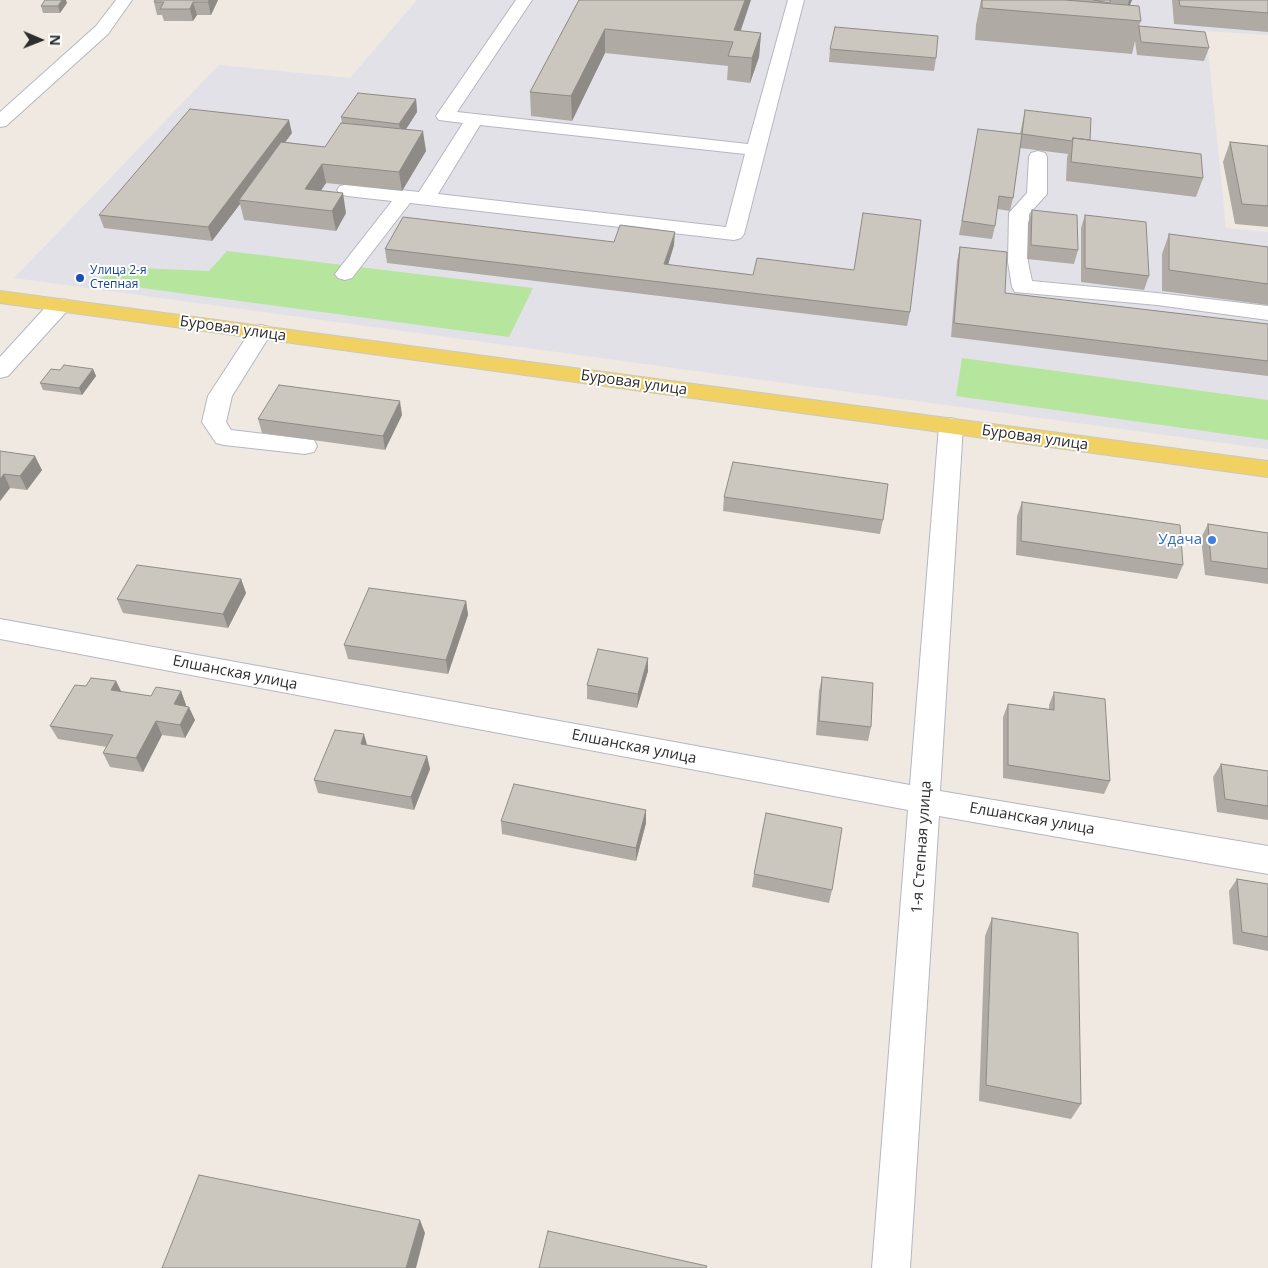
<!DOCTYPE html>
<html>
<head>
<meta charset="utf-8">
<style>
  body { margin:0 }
  #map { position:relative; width:1268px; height:1268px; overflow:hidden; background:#efe9e1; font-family:"Open Sans",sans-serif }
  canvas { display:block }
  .north { position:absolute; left:15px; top:15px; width:50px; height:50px; -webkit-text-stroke:4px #fff; paint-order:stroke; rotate:91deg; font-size:14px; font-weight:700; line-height:20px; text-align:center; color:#2e2e2e }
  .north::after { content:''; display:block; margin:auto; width:18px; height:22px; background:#2e2e2e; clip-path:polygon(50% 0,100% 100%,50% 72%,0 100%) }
</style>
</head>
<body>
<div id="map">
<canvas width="1268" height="1268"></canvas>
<div class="north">N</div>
</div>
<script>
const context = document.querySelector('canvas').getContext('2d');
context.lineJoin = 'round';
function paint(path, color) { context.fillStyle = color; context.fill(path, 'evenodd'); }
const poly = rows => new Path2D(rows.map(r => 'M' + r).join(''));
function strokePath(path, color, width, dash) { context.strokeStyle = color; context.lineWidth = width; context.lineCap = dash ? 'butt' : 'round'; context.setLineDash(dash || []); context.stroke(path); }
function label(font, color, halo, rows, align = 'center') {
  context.font = font + ' "Open Sans",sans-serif'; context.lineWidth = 4; context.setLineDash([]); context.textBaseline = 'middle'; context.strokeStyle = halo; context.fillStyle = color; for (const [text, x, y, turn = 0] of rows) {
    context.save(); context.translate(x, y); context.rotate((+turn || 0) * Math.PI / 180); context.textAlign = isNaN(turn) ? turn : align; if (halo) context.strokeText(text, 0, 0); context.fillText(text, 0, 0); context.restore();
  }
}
paint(poly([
  [417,0,1268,0,1268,35,1206,31,1226,228,1268,232,1268,449,14,278,219,65,350,78]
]), '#e3e1e8');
paint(poly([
  [227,251,533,288,509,337,97,282,114,267,209,271],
  [962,358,1268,400,1268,440,956,396]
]), '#b6e59e');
const minor = poly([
  [116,0,132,0,108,34,6,126,0,127,0,112,96,26,116,0],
  [516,0,532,0,457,112,748,144,788,0,804,0,744,234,741,238,734,240,410,203,352,278,345,280,338,278,335,274,338,270,392,201,347,196,340,194,337,190,340,186,347,184,419,192,463,123,439,120,436,116,516,0],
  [480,125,745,154,726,227,438,194,480,125],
  [1038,151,1045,153,1047,157,1047,194,1029,214,1028,262,1032,281,1157,293,1268,306,1268,320,1157,305,1015,292,1012,287,1008,262,1009,213,1027,193,1029,157,1031,153,1038,151],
  [60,299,68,300,71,305,68,310,8,376,0,378,0,357,52,300,60,299],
  [261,325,269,327,272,332,232,396,226,422,231,430,314,440,317,446,314,452,305,454,224,445,216,443,202,422,208,396,253,327,261,325],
  [951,418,959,421,963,426,940,791,1268,846,1268,874,939,816,910,1268,872,1268,908,810,0,639,0,619,910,785,939,426,943,421,951,418]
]);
const major = poly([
  [0,291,1268,461,1268,477,0,303,0,291]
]);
strokePath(minor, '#b4b7c1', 2);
strokePath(major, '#c9c9c9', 2);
paint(minor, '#fff');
paint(major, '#f2d163');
paint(poly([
  [155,0,218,0,211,15,197,15,193,21,164,21,162,15,157,15,154,2],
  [579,0,741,31,761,33,759,57,750,83,727,80,728,66,605,53,572,121,531,116,530,92],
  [981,0,1132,0,1130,5,1141,21,1139,26,1209,48,1204,61,1137,55,1135,41,1132,54,975,40,976,25],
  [1172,0,1268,0,1268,32,1174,24],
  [67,3,60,13,43,13,41,6],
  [830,49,936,58,934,71,829,62],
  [416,99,417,112,406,129,426,151,402,191,326,183,321,190,346,213,336,231,244,220,240,204,212,241,104,228,99,215,292,133,285,142,325,147,342,123,341,117],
  [1025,110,1090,140,1203,178,1196,197,1066,181,1067,158,1068,154,1020,148,1013,198,1010,211,997,209,995,226,992,239,959,235,976,142,1020,134],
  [1230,142,1268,146,1268,227,1235,224,1223,162],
  [1032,210,1078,250,1074,264,1027,259,1028,223],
  [1085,215,1149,276,1144,290,1081,282,1081,228],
  [1169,234,1268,247,1268,305,1162,291,1162,254],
  [614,242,674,245,668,265,910,312,907,326,387,263,385,249],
  [960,247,1005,293,1268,324,1268,376,951,337,957,261],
  [93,369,96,376,82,395,43,390,40,383],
  [402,415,385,450,262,433,258,419],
  [0,451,42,470,27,490,10,488,0,501],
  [724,497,883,520,880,534,723,511],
  [1022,502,1183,565,1177,579,1016,555,1017,516],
  [1208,524,1268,533,1268,584,1205,575,1201,538],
  [241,579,246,593,228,628,123,613,117,599],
  [466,601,468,615,448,674,348,659,344,645],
  [648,671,637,708,587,699,587,685],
  [822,677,871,727,868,741,816,735,819,691],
  [116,681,121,692,151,696,181,691,186,705,186,706,195,720,185,738,162,735,143,772,110,767,103,753,107,747,58,739,50,726,86,686],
  [1054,692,1110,781,1104,794,1003,778,1003,717,1008,704,1049,709,1049,705],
  [367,746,427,756,430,769,414,810,318,793,314,780],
  [1221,764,1268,771,1268,820,1217,812,1213,777],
  [501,821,646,823,636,861,502,834],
  [754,874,832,890,829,903,752,887],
  [1237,879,1268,884,1268,951,1233,944,1229,891],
  [992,918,1081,1104,1071,1119,979,1101,985,936]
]), '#afaba4');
paint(poly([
  [62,0,66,0,67,3,60,13,58,6],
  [209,0,218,0,211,15,208,2],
  [745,0,751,0,733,54,734,30],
  [1129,0,1132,0,1125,17],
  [193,2,197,15,193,21,190,9],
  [605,29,605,53,572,121,571,96],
  [761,33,759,57,750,83,752,58],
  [416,99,417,112,401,137,399,124],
  [289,120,292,133,242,201,239,200,240,204,212,241,208,227],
  [423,131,426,151,402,191,399,172],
  [322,164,326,183,309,209,305,189],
  [343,193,346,213,336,231,332,211],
  [675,232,674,245,664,278,664,264],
  [93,369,96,376,82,395,79,388],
  [400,401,402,415,385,450,383,436],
  [35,456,42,470,27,490,20,476],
  [4,474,10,488,0,501,0,479],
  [241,579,246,593,228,628,223,614],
  [466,601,468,615,448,674,446,660],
  [648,658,648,671,637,708,638,694],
  [116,681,123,695,111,690],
  [181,691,186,705,180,718,174,704],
  [189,707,195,720,185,738,180,725],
  [156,721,162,735,143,772,136,758],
  [364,734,368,748,361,744],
  [427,756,430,769,414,810,411,797],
  [646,810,646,823,636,861,636,848],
  [420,1220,425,1233,416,1268,406,1268]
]), '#8e8b86');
const building = poly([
  [45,0,62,0,58,6,41,6,45,0],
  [155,0,209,0,208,2,193,2,190,9,160,9,164,2,154,2,155,0],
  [579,0,745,0,734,30,761,33,752,58,728,56,733,42,605,29,571,96,530,92,579,0],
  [982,0,1065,0,1139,6,1141,21,982,8,982,0],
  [1094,0,1111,0,1109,3,1094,0],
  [1179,0,1268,0,1268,13,1180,6,1179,0],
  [1139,26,1205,32,1209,48,1141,42,1139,28,1139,26],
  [835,27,938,36,936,58,830,49,835,27],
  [358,93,416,99,399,124,341,117,358,93],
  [190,109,289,120,208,227,99,215,190,109],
  [1025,110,1091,118,1090,140,1073,138,1072,141,1022,134,1025,110],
  [341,123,423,131,399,172,322,164,305,189,343,193,332,211,239,200,281,142,325,147,341,123],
  [978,129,1022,134,1013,198,999,196,995,226,962,221,978,129],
  [1073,138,1201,154,1203,178,1071,162,1073,138],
  [1230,142,1268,146,1268,206,1242,204,1230,142],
  [1032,210,1077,215,1078,250,1031,245,1032,210],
  [863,213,921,220,910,312,385,249,403,217,614,242,620,225,675,232,664,264,753,275,757,258,854,270,863,213],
  [1085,215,1146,222,1149,276,1085,268,1085,215],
  [1169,234,1268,247,1268,284,1169,270,1169,234],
  [960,247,1007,252,1005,293,1268,324,1268,361,954,323,960,247],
  [64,365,93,369,79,388,40,383,51,369,60,370,64,365],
  [279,385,400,401,383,436,258,419,279,385],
  [0,451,35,456,20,476,4,474,0,479,0,451],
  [733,462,888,484,883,520,724,497,733,462],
  [1022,502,1180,525,1183,565,1021,541,1022,502],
  [1208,524,1268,533,1268,569,1211,561,1208,524],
  [137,565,241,579,223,614,117,599,137,565],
  [369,588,466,601,446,660,344,645,369,588],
  [598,649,648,658,638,694,587,685,598,649],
  [822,677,873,683,871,727,819,721,822,677],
  [91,678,116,681,111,690,151,696,156,687,181,691,174,704,189,707,180,725,156,721,136,758,103,753,113,735,50,726,75,685,86,686,91,678],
  [1054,692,1105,699,1110,781,1008,765,1008,704,1054,710,1054,692],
  [335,730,364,734,361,744,427,756,411,797,314,780,335,730],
  [1221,764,1268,771,1268,806,1225,799,1221,764],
  [514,784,646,810,636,848,501,821,514,784],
  [766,813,842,828,832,890,754,874,766,813],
  [1237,879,1268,884,1268,937,1242,932,1237,879],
  [992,918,1078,933,1081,1104,986,1085,992,918],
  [199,1175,420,1220,406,1268,162,1268,199,1175],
  [548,1231,707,1266,706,1268,539,1268,548,1231]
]);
paint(building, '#cbc7bf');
strokePath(building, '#8e8b86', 1);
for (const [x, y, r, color] of [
  [80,278,5,"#1a4fb4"],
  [1212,540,5,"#3f7fe0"]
]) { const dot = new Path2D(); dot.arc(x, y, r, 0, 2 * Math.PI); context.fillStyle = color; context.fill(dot); strokePath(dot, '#fff', 2); }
label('12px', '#164399', '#fff', [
  ["Улица 2-я",90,271],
  ["Степная",90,285]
], 'left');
label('15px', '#2e2e2e', '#fff', [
  ["Буровая улица",233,329,8],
  ["Буровая улица",634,383,8],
  ["Буровая улица",1035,438,8],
  ["Елшанская улица",235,673,11],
  ["Елшанская улица",634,747,11],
  ["Елшанская улица",1032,819,10],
  ["1-я Степная улица",922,847,-86]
]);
label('15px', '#366cbe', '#fff', [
  ["Удача",1202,540]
], 'right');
</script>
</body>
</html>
